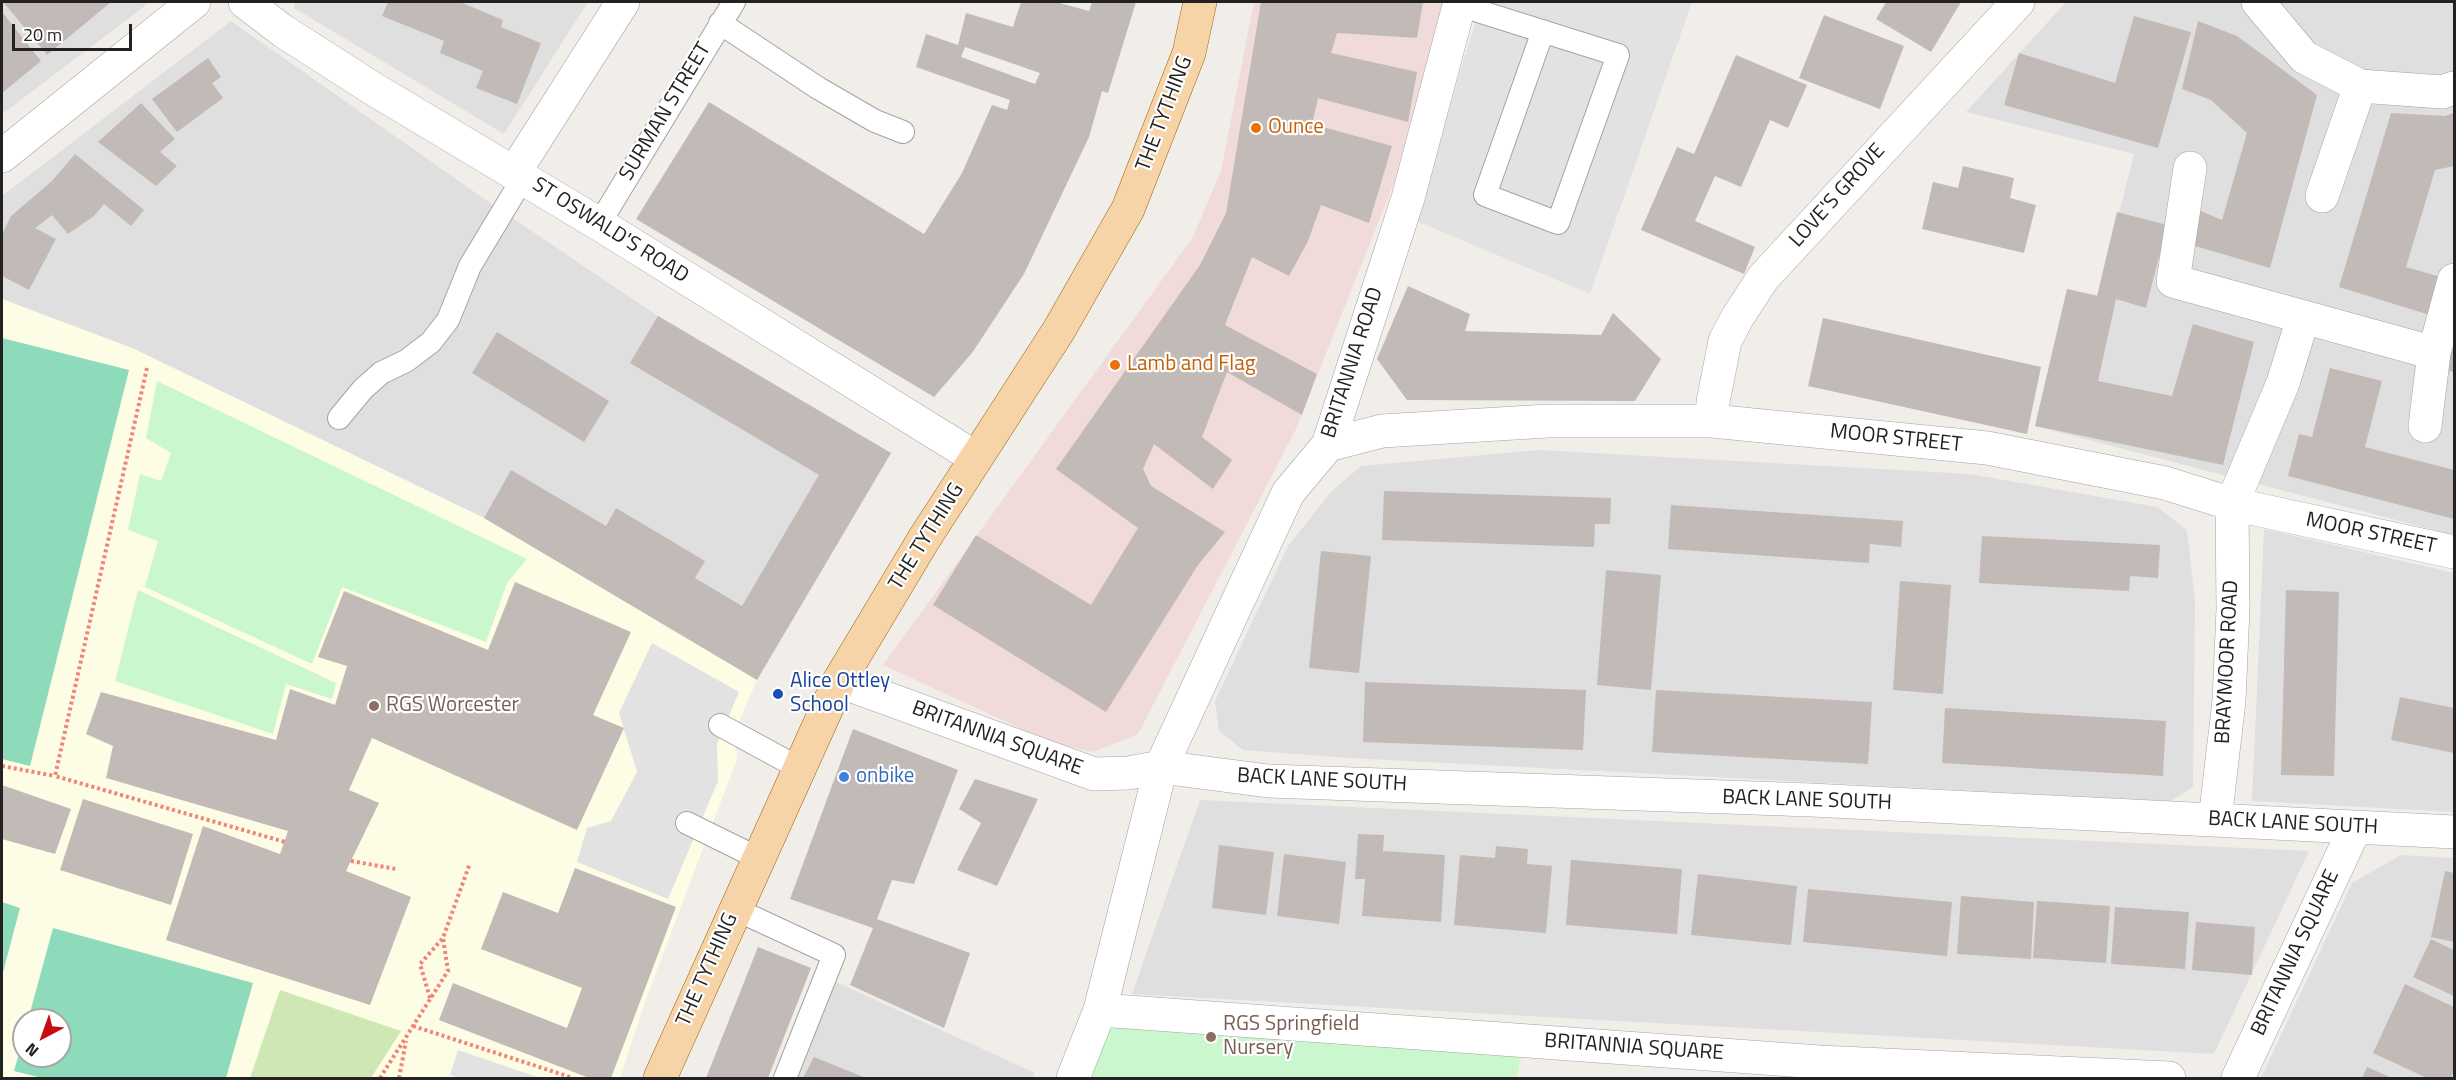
<!DOCTYPE html>
<html>
<head>
<meta charset="utf-8">
<style>
  body { margin:0 }
  #map { position:relative; width:2456px; height:1080px; overflow:hidden; background:#f1eee9; font-family:"Titillium Web",sans-serif }
  canvas { display:block }
  .frame { position:absolute; inset:0; border:3px solid #222; pointer-events:none }
  .north { position:absolute; left:12px; top:1008px; width:60px; height:60px; box-sizing:border-box; background:#fff; border:2px solid #a7a7a7; border-radius:50%; rotate:221deg; font-size:16px; font-weight:700; line-height:24px; text-align:center; color:#222 }
  .north::after { content:''; display:block; margin:auto; width:21px; height:27px; background:#c70c11; clip-path:polygon(50% 0,100% 100%,50% 72%,0 100%) }
  .scale { position:absolute; left:12px; top:24px; width:120px; height:27px; box-sizing:border-box; border:3px solid #222; border-top:0; padding-left:8px; font-size:18px; line-height:21px; white-space:nowrap; color:#222; -webkit-text-stroke:4px #fff; paint-order:stroke }
</style>
</head>
<body>
<div id="map">
<canvas width="2456" height="1080"></canvas>
<div class="frame"></div>
<div class="north">N</div>
<div class="scale">20 m</div>
</div>
<script>
const context = document.querySelector('canvas').getContext('2d');
context.lineJoin = 'round';
function paint(path, color) { context.fillStyle = color; context.fill(path, 'evenodd'); }
const poly = rows => new Path2D(rows.map(r => 'M' + r).join(''));
function strokePath(path, color, width, dash) { context.strokeStyle = color; context.lineWidth = width; context.lineCap = dash ? 'butt' : 'round'; context.setLineDash(dash || []); context.stroke(path); }
function label(font, color, halo, rows, align = 'center') {
  context.font = font + ' "Titillium Web",sans-serif'; context.lineWidth = 4.5; context.setLineDash([]); context.textBaseline = 'middle'; context.strokeStyle = halo; context.fillStyle = color; for (const [text, x, y, turn = 0] of rows) {
    context.save(); context.translate(x, y); context.rotate((+turn || 0) * Math.PI / 180); context.textAlign = isNaN(turn) ? turn : align; if (halo) context.strokeText(text, 0, 0); context.fillText(text, 0, 0); context.restore();
  }
}
paint(poly([
  [2,2,150,2,5,112,2,111],
  [295,2,588,2,504,134,294,8],
  [2066,2,2454,2,2454,535,2035,426,2067,289,2098,295,2134,154,1966,112],
  [231,21,493,205,658,316,891,453,757,680,484,518,132,348,2,299,2,196],
  [1539,450,1970,474,2157,507,2187,530,2195,601,2193,787,2171,801,1350,758,1243,750,1219,731,1215,701,1288,546,1331,492,1361,466],
  [2264,529,2454,573,2454,812,2252,801],
  [1200,800,2309,851,2214,1054,1132,994],
  [2401,855,2454,858,2454,1078,2261,1078,2352,883],
  [834,981,1035,1073,1033,1078,796,1078]
]), '#e0dfdf');
paint(poly([
  [1254,2,1443,2,1396,178,1295,431,1138,734,1093,752,1052,743,883,665,1193,237,1221,171]
]), '#f0dada');
paint(poly([
  [2,299,132,348,484,518,757,680,735,731,737,759,647,996,620,1078,2,1078],
  [24,1020,60,1020,60,1056,24,1056]
]), '#fdfde6');
paint(poly([
  [280,990,401,1031,371,1078,250,1078]
]), '#cee7b3');
paint(poly([
  [157,381,527,559,507,583,486,642,342,587,312,664,145,587,158,541,128,530,140,474,161,481,171,453,146,438],
  [138,590,336,683,332,699,286,684,273,734,115,681],
  [1111,1021,1522,1053,1516,1078,1088,1078]
]), '#caf7cd');
paint(poly([
  [2,338,129,370,30,766,2,759],
  [2,902,20,908,2,976],
  [53,928,253,983,226,1078,42,1078,14,1071,24,1036,24,1056,60,1056,60,1020,28,1020]
]), '#8ddbbb');
paint(poly([
  [1482,2,1692,2,1590,294,1414,220],
  [652,643,739,692,717,744,718,781,668,899,577,862,587,828,611,821,637,772,619,713],
  [458,1050,540,1078,460,1078,450,1075]
]), '#e2e2e2');
paint(poly([
  [6,2,111,2,47,55,4,3],
  [388,2,460,2,503,20,501,27,541,43,517,104,476,88,483,71,440,53,444,41,382,16],
  [1021,2,1056,2,1089,11,1092,2,1136,2,1108,93,1102,91,1089,137,1024,274,972,353,934,397,636,219,709,102,924,234,962,173,992,105,1007,110,1010,100,916,67,926,34,958,45,966,13,1013,27],
  [965,47,1040,73,1035,84,961,57],
  [1261,2,1423,2,1417,38,1337,33,1331,53,1417,72,1408,122,1318,98,1312,124,1392,146,1369,223,1321,205,1308,241,1289,276,1252,257,1225,325,1317,374,1302,415,1227,372,1202,437,1232,460,1213,489,1154,444,1143,469,1151,486,1225,532,1198,565,1106,712,933,605,976,535,1091,605,1138,528,1056,469,1200,265,1226,213],
  [1886,2,1961,2,1931,52,1876,19],
  [2,12,41,61,2,93],
  [1824,15,1904,46,1880,109,1799,78],
  [2134,16,2191,32,2158,148,2004,105,2019,53,2115,83],
  [2198,21,2237,36,2317,95,2270,268,2185,243,2196,209,2222,220,2247,133,2211,100,2182,89],
  [1736,55,1807,85,1788,128,1770,120,1741,187,1715,176,1695,221,1755,247,1744,274,1641,230,1677,147,1694,154],
  [208,58,221,77,212,83,223,98,177,132,152,99],
  [141,103,175,139,160,152,177,166,156,186,98,142],
  [2391,113,2445,116,2454,113,2454,166,2435,170,2406,267,2444,278,2433,316,2339,287],
  [75,154,144,210,131,226,104,204,94,216,68,234,52,215,35,228,56,239,29,290,2,276,2,234,11,216,52,181],
  [1963,166,2014,178,2010,198,2036,205,2024,253,1922,229,1933,182,1958,188],
  [2117,212,2167,225,2146,308,2116,299,2098,381,2172,396,2193,324,2254,342,2223,465,2035,426,2067,289,2097,296],
  [1408,286,1470,314,1465,331,1601,335,1613,313,1661,359,1635,401,1407,400,1377,359],
  [658,316,891,453,757,680,484,518,511,470,606,526,616,508,705,561,695,578,742,606,819,475,630,363],
  [1823,318,2041,367,2027,434,1808,386],
  [2453,330,2454,330,2454,372,2448,371],
  [497,332,609,401,584,442,472,373],
  [2330,368,2382,381,2365,447,2454,470,2454,519,2288,476,2299,434,2312,437],
  [1384,491,1611,498,1610,524,1595,524,1594,547,1382,540],
  [1671,505,1903,521,1901,547,1870,544,1869,563,1668,549],
  [1982,536,2160,545,2158,578,2130,576,2129,591,1979,583],
  [1321,551,1371,556,1359,673,1309,668],
  [1606,570,1661,575,1651,690,1597,685],
  [1900,581,1951,585,1943,694,1893,690],
  [515,582,631,632,593,715,624,728,577,830,372,738,349,790,379,803,346,871,411,897,370,1005,166,940,203,826,280,854,288,831,106,778,113,746,86,734,101,692,276,740,290,689,335,705,347,666,318,657,344,591,488,650],
  [2286,590,2339,592,2334,776,2281,775],
  [1365,682,1586,690,1583,750,1363,742],
  [1656,690,1872,702,1868,764,1652,752],
  [2400,697,2454,708,2454,753,2391,740],
  [1945,708,2166,721,2163,776,1942,763],
  [853,729,958,770,914,884,892,880,877,919,970,953,944,1028,850,985,873,928,790,899],
  [975,779,1038,799,997,886,957,870,981,823,959,809],
  [2,785,71,809,55,854,2,839],
  [83,799,193,834,171,905,60,870],
  [1358,834,1384,835,1383,851,1445,855,1441,922,1362,916,1365,879,1355,879],
  [1219,845,1274,852,1266,915,1212,908],
  [1496,846,1528,849,1527,864,1552,866,1546,933,1454,925,1460,855,1495,858],
  [1284,854,1346,862,1339,924,1277,916],
  [1571,860,1682,869,1677,934,1566,925],
  [575,868,676,907,611,1078,589,1078,439,1020,453,983,567,1028,582,988,481,949,503,892,558,913],
  [2445,871,2454,873,2454,942,2431,937],
  [1698,874,1797,886,1791,945,1691,935],
  [1808,889,1952,902,1947,956,1803,942],
  [1961,896,2034,902,2031,959,1957,954],
  [2037,901,2110,906,2106,963,2033,958],
  [2115,907,2189,912,2185,969,2111,964],
  [2196,922,2255,927,2252,975,2192,970],
  [2431,939,2454,950,2454,996,2413,977],
  [758,947,811,968,768,1078,706,1078],
  [2405,984,2454,1007,2454,1070,2451,1078,2427,1078,2373,1053],
  [814,1057,866,1078,803,1078],
  [2367,1067,2392,1078,2362,1078]
]), '#c2bab6');
const lane = poly([
  [1459,5,1618,55,1558,223,1485,195,1543,31],
  [720,23,818,88,875,121,903,132],
  [599,224,734,2],
  [339,418,363,389,381,373,406,361,431,342,448,320,470,266,523,178],
  [720,725,799,768],
  [687,823,758,858],
  [735,909,834,955,785,1078]
]);
const street = poly([
  [245,2,283,31,372,88,599,224,976,458],
  [2258,2,2304,57,2360,86,2442,92,2454,88],
  [2,156,194,2],
  [2190,168,2173,281,2434,353,2425,426],
  [514,173,623,2],
  [2322,196,2360,86],
  [2434,353,2454,280],
  [1712,421,1713,402,1725,341,1737,318,1763,278,2018,2],
  [1328,445,1382,431,1548,421,1712,421,1987,448,2165,483,2232,504,2454,552],
  [839,681,1094,774,1128,773,1161,767,1268,781,1811,800,2454,832],
  [2215,820,2229,701,2233,609,2232,504,2283,383,2303,318],
  [1100,1010,1161,767,1288,493,1328,445,1408,198,1460,2],
  [1073,1078,1100,1010,1819,1062,2169,1078],
  [2238,1078,2355,828]
]);
const primary = poly([
  [660,1078,839,681,924,539,1059,330,1128,209,1189,53,1200,2]
]);
strokePath(lane, '#a3a3a3', 24);
strokePath(street, '#a3a3a3', 34);
strokePath(primary, '#966409', 34);
strokePath(poly([
  [147,368,55,776,285,842],
  [2,766,55,776],
  [351,861,396,869],
  [430,998,420,964,443,938],
  [413,1026,573,1078],
  [380,1078,448,971,443,938,470,863],
  [399,1078,406,1041]
]), '#f28379', 4, [3, 3]);
strokePath(lane, '#fff', 22);
strokePath(street, '#fff', 33);
strokePath(primary, '#f7d3a8', 33);
for (const [x, y, r, color] of [
  [1256,128,6,"#e8710a"],
  [1115,365,6,"#e8710a"],
  [778,694,6,"#1a4fb4"],
  [374,706,6,"#8d6e63"],
  [844,777,6,"#3f7fe0"],
  [1211,1037,6,"#8d6e63"]
]) { const dot = new Path2D(); dot.arc(x, y, r, 0, 2 * Math.PI); context.fillStyle = color; context.fill(dot); strokePath(dot, '#fff', 2); }
label('21px', '#222', '#fff', [
  ["SURMAN STREET",666,112,-59],
  ["THE TYTHING",1165,114,-69],
  ["LOVE'S GROVE",1838,196,-48],
  ["ST OSWALD'S ROAD",610,231,32],
  ["BRITANNIA ROAD",1353,363,-72],
  ["MOOR STREET",1896,439,6],
  ["MOOR STREET",2371,534,12],
  ["THE TYTHING",927,537,-58],
  ["BRAYMOOR ROAD",2228,662,-87],
  ["BRITANNIA SQUARE",997,739,20],
  ["BACK LANE SOUTH",1322,781,3],
  ["BACK LANE SOUTH",1807,801,2],
  ["BACK LANE SOUTH",2293,824,3],
  ["BRITANNIA SQUARE",2296,953,-65],
  ["THE TYTHING",708,970,-66],
  ["BRITANNIA SQUARE",1634,1048,4]
]);
label('21px', '#c56008', '#fff', [
  ["Ounce",1268,128],
  ["Lamb and Flag",1127,365]
], 'left');
label('21px', '#164399', '#fff', [
  ["Alice Ottley",790,682],
  ["School",790,706]
], 'left');
label('21px', '#785e54', '#fff', [
  ["RGS Worcester",386,706],
  ["RGS Springfield",1223,1025],
  ["Nursery",1223,1049]
], 'left');
label('21px', '#366cbe', '#fff', [
  ["onbike",856,777]
], 'left');
</script>
</body>
</html>
